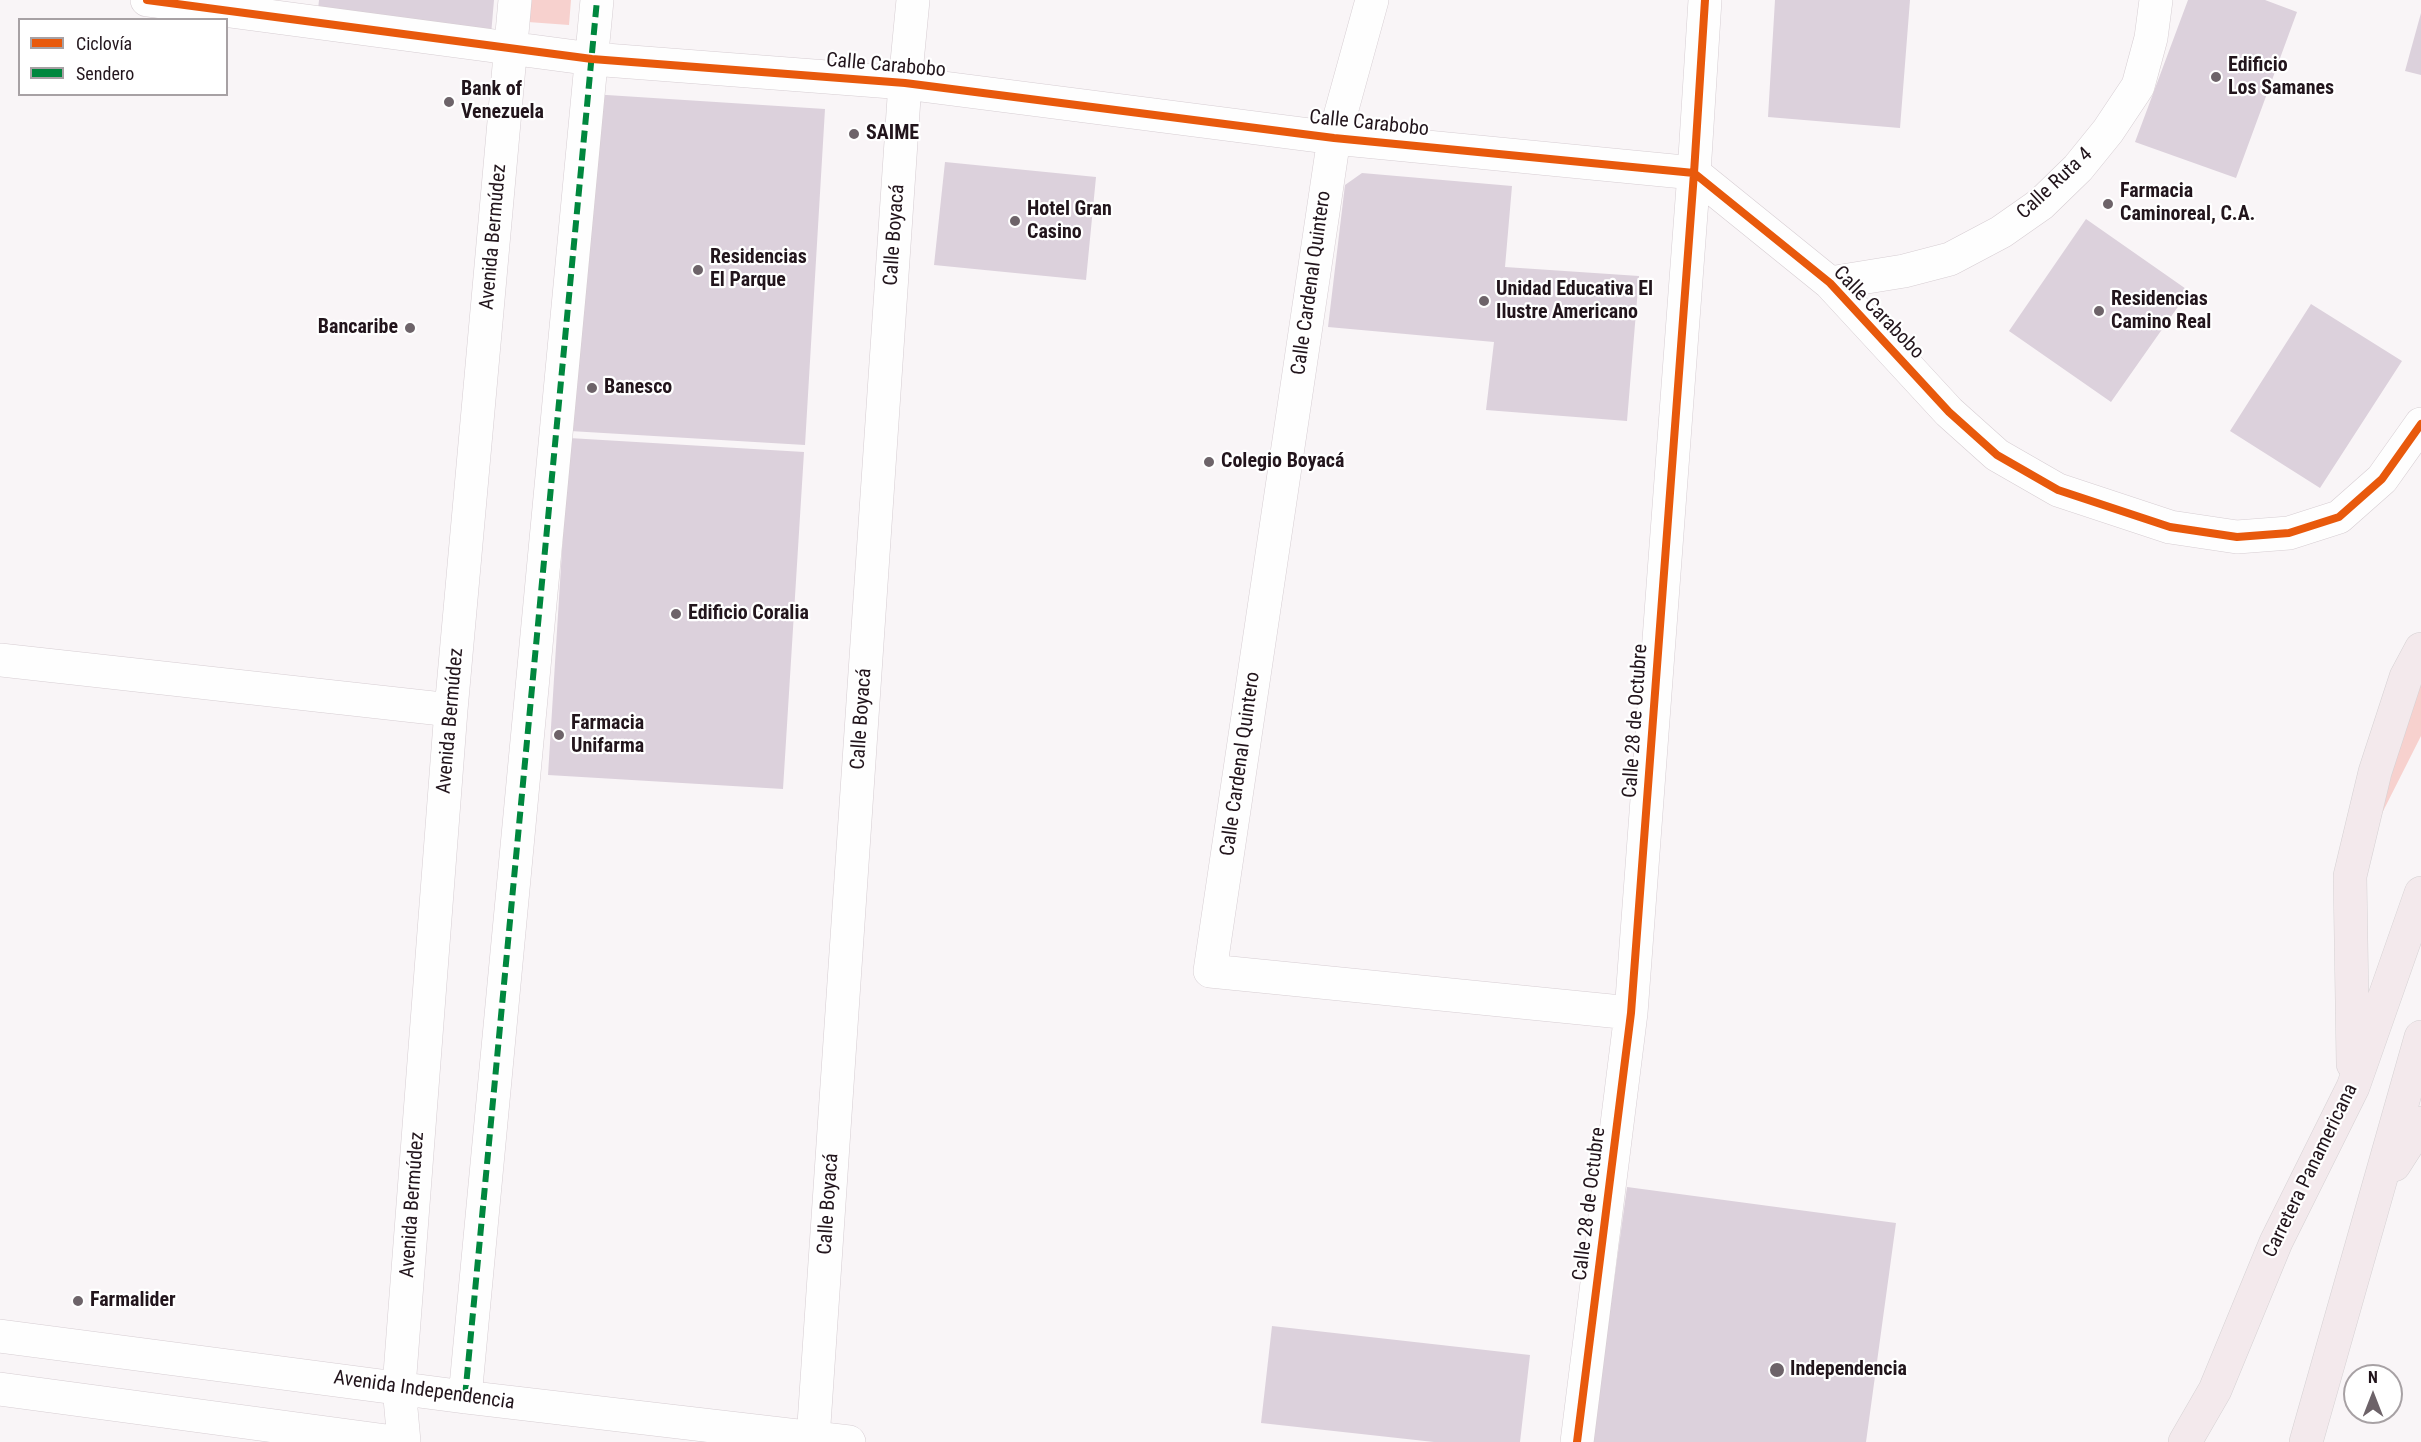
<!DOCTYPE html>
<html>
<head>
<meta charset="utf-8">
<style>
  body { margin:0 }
  #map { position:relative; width:2421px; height:1442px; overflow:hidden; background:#f9f5f7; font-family:"Roboto Condensed",sans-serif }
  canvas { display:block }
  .legend { position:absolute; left:18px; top:18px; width:210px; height:78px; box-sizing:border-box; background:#fff; border:2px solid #a7a1a4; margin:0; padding:8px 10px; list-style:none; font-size:18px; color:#22151c }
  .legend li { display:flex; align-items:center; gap:12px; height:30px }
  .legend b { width:30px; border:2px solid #a7a1a4 }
  .north { position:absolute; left:2343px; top:1364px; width:60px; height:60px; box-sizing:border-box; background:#fff; border:2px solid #a7a1a4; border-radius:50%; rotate:0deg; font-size:16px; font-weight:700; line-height:24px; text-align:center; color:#22151c }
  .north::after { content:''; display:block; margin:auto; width:21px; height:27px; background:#6d6369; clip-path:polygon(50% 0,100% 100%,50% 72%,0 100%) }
</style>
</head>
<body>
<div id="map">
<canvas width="2421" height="1442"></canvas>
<ul class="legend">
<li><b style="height:8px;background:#e8590c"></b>Ciclovía</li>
<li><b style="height:8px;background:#00873e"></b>Sendero</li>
</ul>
<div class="north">N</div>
</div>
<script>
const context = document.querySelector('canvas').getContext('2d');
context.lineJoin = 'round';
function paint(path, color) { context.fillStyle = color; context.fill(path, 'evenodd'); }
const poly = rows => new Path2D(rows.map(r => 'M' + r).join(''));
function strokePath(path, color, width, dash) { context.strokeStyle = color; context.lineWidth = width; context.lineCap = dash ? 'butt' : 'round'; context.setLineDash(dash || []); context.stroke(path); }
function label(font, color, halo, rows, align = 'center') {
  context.font = font + ' "Roboto Condensed",sans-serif'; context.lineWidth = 4.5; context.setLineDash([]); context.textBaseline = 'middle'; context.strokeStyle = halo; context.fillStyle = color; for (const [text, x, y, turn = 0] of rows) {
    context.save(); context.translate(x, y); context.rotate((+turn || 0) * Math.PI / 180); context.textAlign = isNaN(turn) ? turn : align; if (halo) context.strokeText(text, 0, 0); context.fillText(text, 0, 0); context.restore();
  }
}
paint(poly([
  [530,0,571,0,569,25,528,22],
  [2421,669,2421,736,2370,837]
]), '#f7d1ce');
paint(poly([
  [319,0,494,0,491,35,317,19],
  [1775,0,1910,0,1900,128,1768,117],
  [2188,0,2265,0,2297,12,2236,178,2135,142],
  [2421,13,2421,75,2405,71],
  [591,94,825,109,805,445,570,431],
  [945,162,1096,177,1086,280,934,265],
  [1362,173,1512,186,1505,267,1639,276,1627,421,1486,410,1494,342,1328,327,1345,185],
  [2086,219,2189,291,2111,402,2009,331],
  [2311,304,2402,361,2320,488,2230,431],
  [569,438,804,452,783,789,548,775],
  [1627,1187,1896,1223,1866,1442,1592,1442],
  [1272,1326,1530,1355,1520,1442,1434,1442,1261,1423]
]), '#dcd1dc');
const minor = poly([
  [147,0,592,59,905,83,1334,138,1694,173,1830,283,1949,412,1997,455,2058,490,2170,527,2237,537,2289,533,2339,517,2382,479,2421,424],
  [1372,0,1334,138,1210,971,1631,1013],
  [1830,283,1904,271,1950,259,2001,232,2041,204,2078,168,2108,131,2138,86,2151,38,2156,0],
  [0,660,451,710],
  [0,1336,465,1397,849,1442],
  [0,1389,394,1442],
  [465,1397,597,0],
  [813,1439,905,83,913,0],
  [404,1442,399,1387,451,710,515,0],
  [1577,1442,1631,1013,1694,173,1705,0]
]);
const major = poly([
  [2353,1064,2350,876,2375,772,2406,677,2421,649],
  [2394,1165,2421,1123],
  [2185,1442,2215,1390,2276,1242,2353,1087,2421,893],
  [2306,1442,2421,1037]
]);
strokePath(minor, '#d6cdd2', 34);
strokePath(major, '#d5d1d3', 34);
strokePath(minor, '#fefefe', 33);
strokePath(major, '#f3e9ec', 33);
strokePath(poly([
  [465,1397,597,0]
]), '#00873e', 6, [12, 6]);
strokePath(poly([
  [147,0,592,59,905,83,1334,138,1694,173,1830,283,1949,412,1997,455,2058,490,2170,527,2237,537,2289,533,2339,517,2382,479,2421,424],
  [1577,1442,1631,1013,1694,173,1705,0]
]), '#e8590c', 8);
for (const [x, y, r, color] of [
  [2216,77,6,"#6d6369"],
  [449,102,6,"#6d6369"],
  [854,134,6,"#6d6369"],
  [2108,204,6,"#6d6369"],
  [1015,221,6,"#6d6369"],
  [698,270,6,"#6d6369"],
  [1484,301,6,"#6d6369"],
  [2099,311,6,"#6d6369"],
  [410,328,6,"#6d6369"],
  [592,388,6,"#6d6369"],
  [1209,462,6,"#6d6369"],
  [676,614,6,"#6d6369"],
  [559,735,6,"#6d6369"],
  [78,1301,6,"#6d6369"],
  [1777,1370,8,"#6d6369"]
]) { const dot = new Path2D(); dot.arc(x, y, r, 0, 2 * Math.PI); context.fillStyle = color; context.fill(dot); strokePath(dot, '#fff', 2); }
label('20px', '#22151c', '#fff', [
  ["Calle Carabobo",886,66,5],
  ["Calle Carabobo",1369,124,6],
  ["Calle Ruta 4",2055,184,-43],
  ["Calle Boyacá",895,235,-86],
  ["Avenida Bermúdez",494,237,-85],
  ["Calle Cardenal Quintero",1312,283,-82],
  ["Calle Carabobo",1878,313,46],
  ["Calle Boyacá",862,719,-86],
  ["Avenida Bermúdez",451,721,-85],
  ["Calle 28 de Octubre",1636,721,-86],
  ["Calle Cardenal Quintero",1241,764,-82],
  ["Carretera Panamericana",2311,1171,-64],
  ["Calle Boyacá",829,1204,-86],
  ["Calle 28 de Octubre",1590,1204,-83],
  ["Avenida Bermúdez",413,1205,-86],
  ["Avenida Independencia",424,1391,8]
]);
label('bold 20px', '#22151c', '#fff', [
  ["Edificio",2228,66],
  ["Los Samanes",2228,89],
  ["Bank of",461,90],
  ["Venezuela",461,113],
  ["SAIME",866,134],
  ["Farmacia",2120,192],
  ["Caminoreal, C.A.",2120,215],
  ["Hotel Gran",1027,210],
  ["Casino",1027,233],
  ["Residencias",710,258],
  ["El Parque",710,281],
  ["Unidad Educativa El",1496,290],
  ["Ilustre Americano",1496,313],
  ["Residencias",2111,300],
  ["Camino Real",2111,323],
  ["Bancaribe",398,328,"right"],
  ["Banesco",604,388],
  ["Colegio Boyacá",1221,462],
  ["Edificio Coralia",688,614],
  ["Farmacia",571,724],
  ["Unifarma",571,747],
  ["Farmalider",90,1301],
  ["Independencia",1790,1370]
], 'left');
</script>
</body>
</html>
